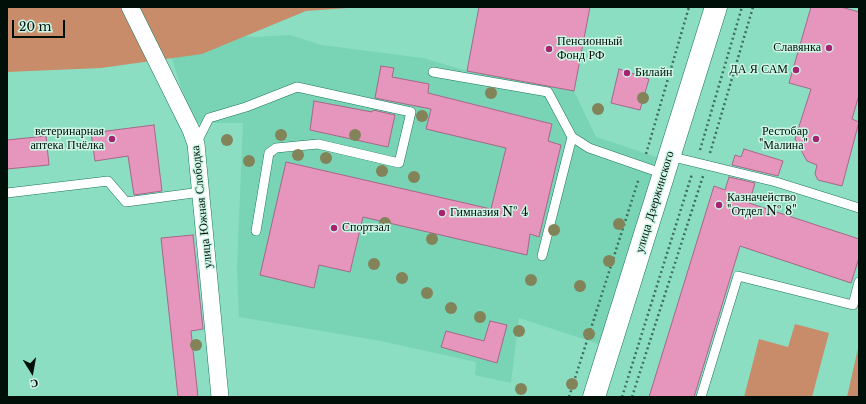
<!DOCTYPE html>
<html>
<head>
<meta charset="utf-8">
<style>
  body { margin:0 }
  #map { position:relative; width:866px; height:404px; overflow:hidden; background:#8bdec1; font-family:"Libre Baskerville",serif }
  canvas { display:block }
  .frame { position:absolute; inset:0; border:8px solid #001009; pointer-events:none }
  .north { position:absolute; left:12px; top:352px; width:40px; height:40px; -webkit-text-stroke:3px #cef6e6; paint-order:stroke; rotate:169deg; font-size:11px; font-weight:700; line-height:16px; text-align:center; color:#001009 }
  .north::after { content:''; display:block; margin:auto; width:14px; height:18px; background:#001009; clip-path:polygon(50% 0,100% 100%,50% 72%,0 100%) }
  .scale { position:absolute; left:12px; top:20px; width:53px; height:18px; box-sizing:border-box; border:2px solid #001009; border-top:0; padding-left:5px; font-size:12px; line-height:14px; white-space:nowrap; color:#001009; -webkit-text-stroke:3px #cef6e6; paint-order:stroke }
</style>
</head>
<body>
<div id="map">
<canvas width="866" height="404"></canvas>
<div class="frame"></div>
<div class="north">С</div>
<div class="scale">20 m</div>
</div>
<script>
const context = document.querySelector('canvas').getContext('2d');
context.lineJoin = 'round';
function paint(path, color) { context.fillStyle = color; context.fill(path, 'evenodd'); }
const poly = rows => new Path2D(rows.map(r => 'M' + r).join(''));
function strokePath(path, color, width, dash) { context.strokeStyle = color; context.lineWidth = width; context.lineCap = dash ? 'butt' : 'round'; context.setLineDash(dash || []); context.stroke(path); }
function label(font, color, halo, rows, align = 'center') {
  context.font = font + ' "Libre Baskerville",serif'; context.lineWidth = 3; context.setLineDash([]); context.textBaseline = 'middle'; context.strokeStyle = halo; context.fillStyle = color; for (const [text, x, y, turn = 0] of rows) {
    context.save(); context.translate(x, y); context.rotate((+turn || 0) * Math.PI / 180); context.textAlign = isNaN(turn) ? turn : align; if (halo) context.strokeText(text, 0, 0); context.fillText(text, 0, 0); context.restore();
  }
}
paint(poly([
  [163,32,256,37,290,35,321,45,423,58,467,71,574,91,596,137,662,159,605,346,519,318,511,383,475,375,476,362,381,341,239,317,237,268,243,123,193,123]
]), '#78d4b4');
paint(poly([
  [7,7,361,7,306,11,202,54,101,68,7,72],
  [795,324,829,333,812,397,744,397,759,339,788,347],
  [859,344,859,397,847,397]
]), '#c88c6b');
const building = poly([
  [479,7,590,7,574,91,467,71,479,7],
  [811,7,841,7,859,12,859,95,852,119,859,122,842,186,818,180,815,174,817,165,807,161,795,139,811,89,789,83,811,7],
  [381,66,394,68,392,77,429,84,428,93,552,124,548,141,561,145,539,237,530,234,527,255,363,217,350,272,319,265,314,288,260,275,286,162,491,209,506,148,426,129,431,109,375,98,381,66],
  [619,69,649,79,640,110,611,103,619,69],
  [314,101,372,112,373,110,395,115,388,147,310,130,314,101],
  [154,125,162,191,134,195,128,156,95,161,91,133,154,125],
  [46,136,49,165,7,169,7,140,46,136],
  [744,149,783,161,778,176,732,165,735,155,741,157,744,149],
  [729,177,755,183,749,203,859,239,859,258,851,283,740,246,694,397,649,397,714,186,725,190,729,177],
  [193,235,203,329,191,331,198,397,178,397,161,238,193,235],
  [490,321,507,325,497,363,441,347,446,331,484,341,490,321]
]);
paint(building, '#e695bd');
strokePath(building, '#a76787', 1);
const lane = poly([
  [433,72,548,92,572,137,589,148,664,174],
  [196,144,209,118,246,107,297,87,411,112,399,163,318,144,276,148,269,153,256,231],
  [669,156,776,182,859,208],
  [7,193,108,181,126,202,201,192],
  [542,256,572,137],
  [701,397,738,276,853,305,859,282]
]);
const street = poly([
  [130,7,191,130,196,144,220,397]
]);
const secondary = poly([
  [594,397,716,7]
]);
strokePath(lane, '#1b765c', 10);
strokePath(street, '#1b765c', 18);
strokePath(secondary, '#1b765c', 23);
strokePath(poly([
  [700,150,742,7],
  [710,153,753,7],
  [646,154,689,7],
  [569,397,639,178],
  [622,397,692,174],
  [632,397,703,176]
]), '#3f6e5d', 2.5, [2, 3]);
strokePath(lane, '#fff', 9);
strokePath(street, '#fff', 17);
strokePath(secondary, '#fff', 22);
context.fillStyle = '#83835a';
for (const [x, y] of [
  [491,93],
  [643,98],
  [598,109],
  [422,116],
  [281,135],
  [355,135],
  [227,140],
  [298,155],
  [326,158],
  [249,161],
  [382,171],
  [414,177],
  [385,223],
  [619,224],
  [554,230],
  [432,239],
  [609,261],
  [374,264],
  [402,278],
  [531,280],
  [580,286],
  [427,293],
  [451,308],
  [480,317],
  [519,331],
  [589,334],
  [196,345],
  [572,384],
  [521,389]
]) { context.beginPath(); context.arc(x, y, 6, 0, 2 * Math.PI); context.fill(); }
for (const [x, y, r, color] of [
  [829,48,4,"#a52371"],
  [549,49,4,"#a52371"],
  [796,70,4,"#a52371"],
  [627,73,4,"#a52371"],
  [112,139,4,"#a52371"],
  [816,139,4,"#a52371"],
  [719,205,4,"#a52371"],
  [442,213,4,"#a52371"],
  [334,228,4,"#a52371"]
]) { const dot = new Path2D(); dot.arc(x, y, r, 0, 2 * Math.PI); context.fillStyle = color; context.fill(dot); strokePath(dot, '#cef6e6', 1.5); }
label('12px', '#001009', '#cef6e6', [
  ["Пенсионный",557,42],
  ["Фонд РФ",557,56],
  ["Славянка",821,48,"right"],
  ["ДА Я САМ",788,70,"right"],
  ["Билайн",635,73],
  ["ветеринарная",104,132,"right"],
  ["аптека Пчёлка",104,146,"right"],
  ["Рестобар",808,132,"right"],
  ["\"Малина\"",808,146,"right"],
  ["Казначейство",727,198],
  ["\"Отдел № 8\"",727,212],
  ["Гимназия № 4",450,213],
  ["Спортзал",342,228]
], 'left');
label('12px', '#001009', '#cef6e6', [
  ["улица Дзержинского",655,202,-73],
  ["улица Южная Слободка",202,207,-96]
]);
</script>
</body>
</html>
